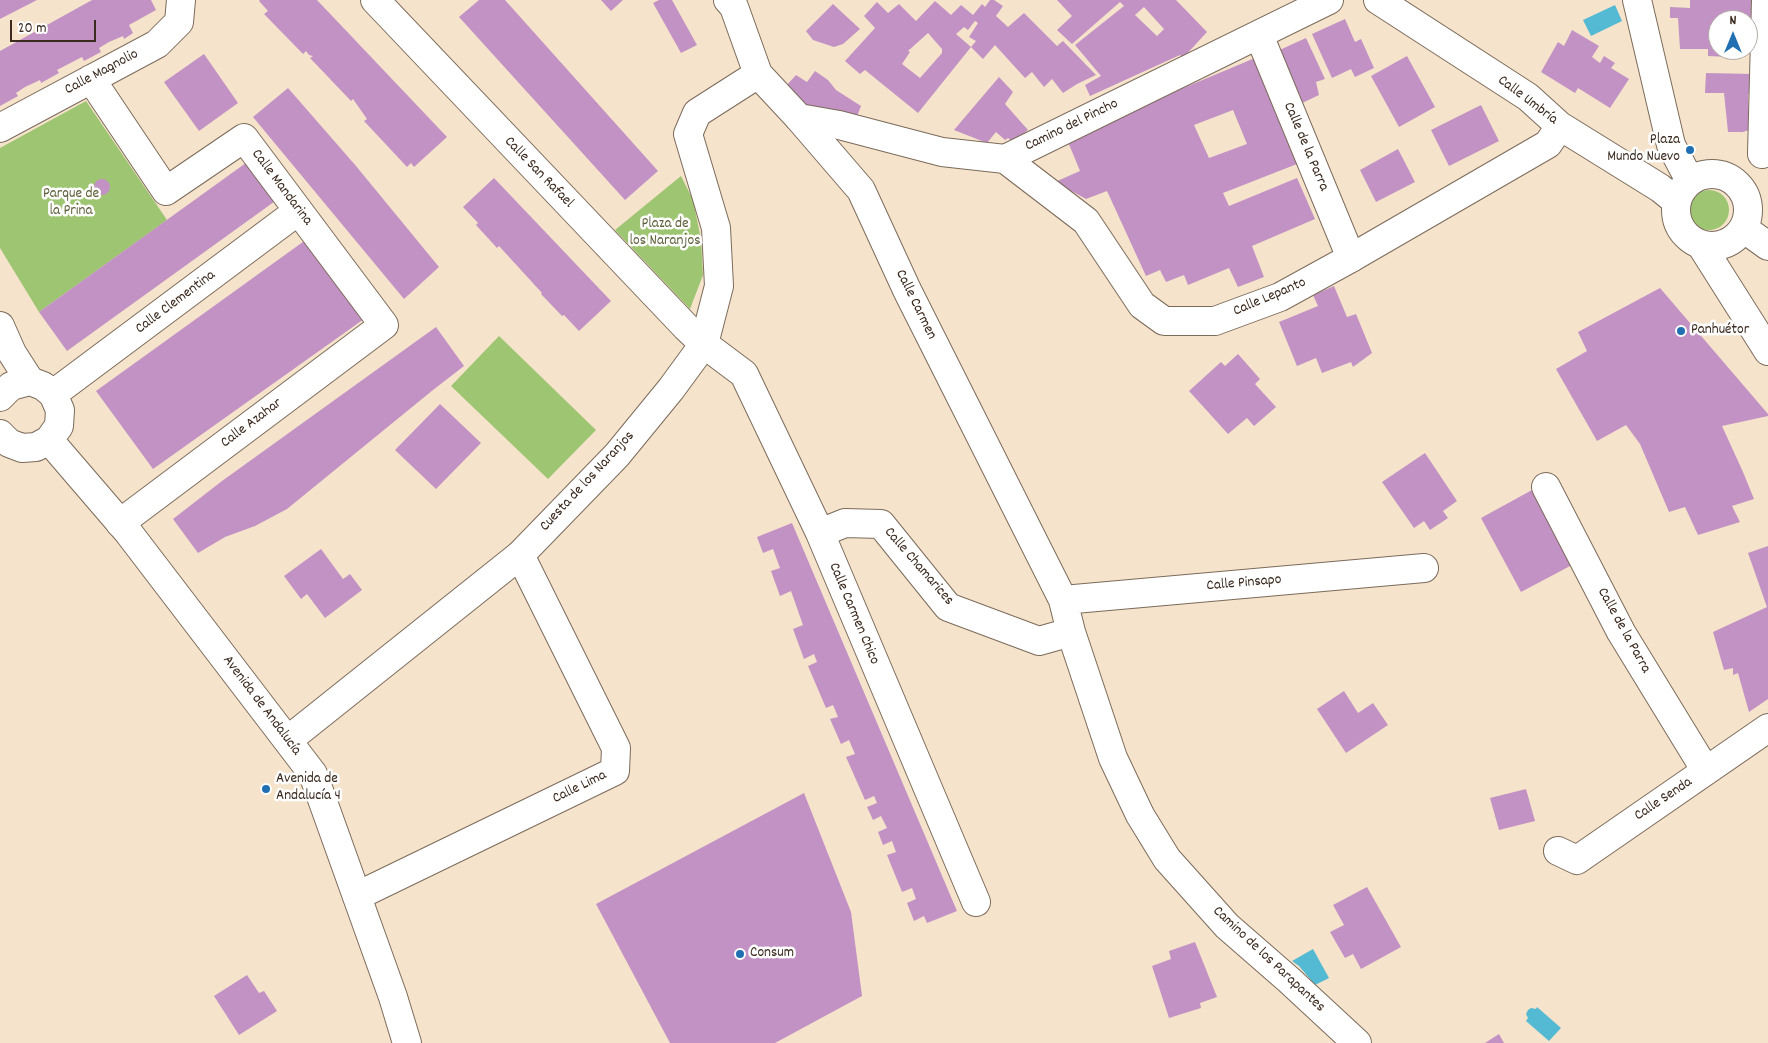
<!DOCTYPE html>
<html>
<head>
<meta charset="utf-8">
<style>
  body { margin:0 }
  #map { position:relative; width:1768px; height:1043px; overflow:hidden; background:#f5e3cb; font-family:Dekko,sans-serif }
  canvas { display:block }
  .north { position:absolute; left:1708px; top:10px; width:50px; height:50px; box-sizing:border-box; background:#fff; border:1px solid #b1aaa5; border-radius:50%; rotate:0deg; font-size:14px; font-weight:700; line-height:20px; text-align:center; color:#3b2a1e }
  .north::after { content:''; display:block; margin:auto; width:18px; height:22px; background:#1f6fb2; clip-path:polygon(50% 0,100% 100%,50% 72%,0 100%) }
  .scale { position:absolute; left:10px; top:20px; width:86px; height:22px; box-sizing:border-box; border:2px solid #3b2a1e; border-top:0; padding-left:6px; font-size:15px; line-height:18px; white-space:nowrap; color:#3b2a1e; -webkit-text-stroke:4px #fff; paint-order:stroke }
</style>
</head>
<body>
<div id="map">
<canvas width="1768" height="1043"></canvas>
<div class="north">N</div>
<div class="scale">20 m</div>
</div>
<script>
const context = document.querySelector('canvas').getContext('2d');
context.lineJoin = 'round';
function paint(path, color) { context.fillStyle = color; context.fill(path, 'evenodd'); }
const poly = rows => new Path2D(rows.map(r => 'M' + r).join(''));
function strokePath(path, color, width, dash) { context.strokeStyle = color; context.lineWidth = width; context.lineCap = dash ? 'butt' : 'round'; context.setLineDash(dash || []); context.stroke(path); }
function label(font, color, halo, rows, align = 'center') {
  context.font = font + ' Dekko,sans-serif'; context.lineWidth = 5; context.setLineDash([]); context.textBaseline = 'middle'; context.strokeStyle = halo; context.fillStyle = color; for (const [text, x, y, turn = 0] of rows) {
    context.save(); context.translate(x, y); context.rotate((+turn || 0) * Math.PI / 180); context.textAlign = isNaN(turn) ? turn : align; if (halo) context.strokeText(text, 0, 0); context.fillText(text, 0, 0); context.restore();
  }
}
paint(poly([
  [86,101,167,220,39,312,0,248,0,148],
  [681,176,693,200,701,239,703,275,690,309,615,230],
  '1689 210a20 20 0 1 1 40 0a20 20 0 1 1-40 0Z',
  [499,336,596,430,548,479,451,386]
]), '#9ec571');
paint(poly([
  [1615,5,1622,21,1591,36,1583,20],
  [1313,949,1329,978,1315,985,1299,966,1292,961],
  [1537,1007,1561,1028,1549,1041,1526,1021,1528,1018,1526,1014,1528,1010,1531,1008,1536,1009]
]), '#54b9d2');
paint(poly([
  [0,0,37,0,0,19],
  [92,0,151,0,156,10,129,25,133,33,124,39,123,36,109,42,99,48,101,52,84,61,82,57,57,70,59,73,41,83,40,80,25,87,16,93,18,96,0,106,0,51],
  [260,0,317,0,447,137,414,167,411,163,407,167,364,121,367,119,353,99,351,101,310,58,313,56,309,55,306,51,303,54,264,14,268,11,259,1],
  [479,0,505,0,658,171,625,200,459,17],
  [601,0,623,0,611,11],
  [659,0,672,0,697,45,681,53,653,3],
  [990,0,994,0,1003,6,996,16,1008,27,1024,13,1057,46,1063,41,1096,75,1077,84,1063,93,1052,79,1044,87,1032,72,1025,78,995,45,983,59,971,47,976,41,969,37,978,23,975,21,968,30,964,27,956,34,971,47,918,113,865,70,860,74,845,61,875,28,864,16,877,2,888,13,899,4,916,21,935,1,951,15,961,5,973,15,982,4,985,7],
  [928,33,942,49,942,53,920,78,902,64,910,52,908,51],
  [1057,0,1176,0,1207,32,1183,58,1180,55,1090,96,1085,85,1101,76,1075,45,1124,6,1120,2,1072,44,1057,30,1072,16],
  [1144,7,1164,29,1157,36,1135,15],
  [1690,0,1754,0,1752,28,1748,28,1748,20,1718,20,1718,50,1731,50,1729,57,1708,56,1708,49,1680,49,1678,18,1670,18,1670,7,1690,8],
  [833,4,860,29,843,44,834,47,813,40,806,31],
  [1345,19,1355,42,1361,39,1374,68,1355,77,1351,69,1332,78,1312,34],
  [1572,30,1599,46,1592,57,1600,63,1604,56,1615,63,1611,68,1629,79,1610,108,1578,88,1575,93,1541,72,1558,42,1564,46],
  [1306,38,1325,79,1316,82,1319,95,1298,105,1273,53],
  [204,54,238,103,199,131,164,82],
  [1407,56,1435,107,1399,127,1371,76],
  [1255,58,1297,164,1223,193,1229,206,1297,178,1315,219,1252,246,1264,277,1238,287,1229,268,1188,285,1184,275,1166,282,1160,270,1146,276,1107,191,1086,199,1055,182,1080,171,1066,137],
  [1233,110,1247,144,1209,158,1194,125],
  [815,71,828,80,836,90,861,106,856,119,803,109,784,88,796,75,807,82],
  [1706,73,1754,74,1754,94,1748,94,1749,130,1743,132,1728,132,1724,93,1705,93],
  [999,77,1013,92,1005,104,1028,130,1013,142,1008,138,1005,140,996,132,987,143,954,130],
  [288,88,356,166,439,267,404,299,253,117],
  [1481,105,1499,141,1449,166,1431,130],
  [1398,149,1415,182,1376,202,1360,170],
  [250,160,278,199,67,351,39,312],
  [494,178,611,301,579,331,564,315,562,316,541,294,542,293,499,246,497,248,476,225,478,223,463,207],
  '94 187a8 8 0 1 1 16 0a8 8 0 1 1-16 0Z',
  [307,239,364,319,153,469,96,391],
  [1334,286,1347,317,1356,314,1372,353,1353,367,1351,362,1322,373,1316,358,1297,366,1279,322,1318,306,1313,295],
  [1660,288,1768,414,1768,416,1722,426,1743,472,1754,499,1732,506,1740,522,1698,535,1685,507,1669,512,1640,444,1626,425,1597,441,1556,369,1587,351,1578,332],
  [436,327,464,366,433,390,287,509,255,526,225,537,198,553,173,519,222,481],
  [1238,354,1260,379,1255,384,1276,407,1254,426,1247,418,1228,434,1189,391,1221,362,1225,366],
  [440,404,481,443,436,489,395,450],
  [1425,453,1457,501,1443,511,1448,518,1430,530,1424,521,1414,528,1382,482],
  [1532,490,1572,565,1521,592,1481,518],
  [792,523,957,911,927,923,924,916,914,921,907,903,916,899,912,888,902,892,887,855,896,852,892,841,883,845,878,832,887,828,881,816,873,820,867,807,877,803,874,796,865,800,846,757,855,754,849,740,841,744,830,719,838,717,833,705,826,708,808,666,817,662,814,654,804,659,793,629,803,625,791,591,780,596,771,571,780,568,773,549,763,553,757,537],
  [1768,546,1768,699,1749,712,1738,673,1733,675,1733,668,1724,670,1713,632,1767,607,1748,553],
  [321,549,343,579,350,574,362,590,325,618,307,594,301,599,284,576],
  [1344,691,1358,713,1373,703,1388,725,1346,753,1317,709],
  [1526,789,1535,821,1499,830,1490,798],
  [804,793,851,912,862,996,775,1043,670,1043,596,904],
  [1367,887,1401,947,1361,969,1353,954,1345,958,1330,932,1344,925,1333,905],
  [1195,942,1217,997,1200,1003,1201,1008,1169,1018,1152,966,1171,959,1169,951],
  [247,975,259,993,264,991,277,1011,239,1035,214,996],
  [1499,1034,1504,1043,1485,1043]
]), '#c392c5');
const street = poly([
  [375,0,686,327,704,344,744,374,820,533,976,902],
  [1637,0,1671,145,1690,181],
  [1259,35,1351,258],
  [91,79,166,191,244,138,384,325,120,523],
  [799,118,861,190,907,290,1063,600,1071,632,1113,758,1140,815,1167,859,1227,926,1289,980,1357,1043],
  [0,128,157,44,179,22,181,0],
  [1701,245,1768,351],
  [53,394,298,211],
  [1546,487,1621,632,1706,771],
  [820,533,845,523,881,524,948,607,1039,641,1071,632],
  [1063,600,1424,568],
  [1558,851,1577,860,1768,728],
  [357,896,615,771,616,748,520,555]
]);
const secondary = poly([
  [728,0,734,7,758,74,799,118,839,125,942,152,1005,159,1329,0],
  [1378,0,1528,97,1560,126,1660,188,1676,201],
  [1762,154,1766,0],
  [1005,159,1086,221,1142,305,1164,321,1215,321,1280,297,1351,258,1548,144,1560,126],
  '1676 210a36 36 0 1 1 72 0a36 36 0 1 1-72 0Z',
  [1743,228,1768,246],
  [0,326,12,353,30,381],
  [0,397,11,386,30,381,43,386,53,394,60,410,59,426,49,440,36,447,22,448,9,443,0,434],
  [49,440,128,532,313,774,393,997,407,1043],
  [288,740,520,555,617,455,671,389,704,344,719,286,716,228,688,134,697,113,758,74]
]);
strokePath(street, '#7c6b5b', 30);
strokePath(secondary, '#7c6b5b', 30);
strokePath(street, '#fff', 28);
strokePath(secondary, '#fff', 28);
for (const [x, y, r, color] of [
  [1690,150,5,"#1f6fb2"],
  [1681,331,5,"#1f6fb2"],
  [266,789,5,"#1f6fb2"],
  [740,954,5,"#1f6fb2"]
]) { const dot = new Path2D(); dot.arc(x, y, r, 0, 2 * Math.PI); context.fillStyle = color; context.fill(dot); strokePath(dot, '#fff', 2); }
label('15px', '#3b2a1e', '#fff', [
  ["Calle Magnolio",102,73,-28],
  ["Calle Umbría",1527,101,37],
  ["Camino del Pincho",1072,126,-26],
  ["Calle de la Parra",1305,147,67],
  ["Calle San Rafael",538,173,46],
  ["Calle Mandarina",281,188,53],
  ["Calle Lepanto",1270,298,-23],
  ["Calle Clementina",176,303,-37],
  ["Calle Carmen",915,305,64],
  ["Calle Azahar",252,424,-37],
  ["Cuesta de los Naranjos",588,482,-47],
  ["Calle Chamarices",918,567,49],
  ["Calle Pinsapo",1244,584,-5],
  ["Calle Carmen Chico",853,614,67],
  ["Calle de la Parra",1623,631,61],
  ["Avenida de Andalucía",261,706,53],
  ["Calle Lima",580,788,-26],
  ["Calle Senda",1664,800,-34],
  ["Camino de los Parapantes",1268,960,43]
]);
label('15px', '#3b2a1e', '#fff', [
  ["Plaza",1680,141,"right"],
  ["Mundo Nuevo",1680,158,"right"],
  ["Panhuétor",1691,331],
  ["Avenida de",276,780],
  ["Andalucía 4",276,797],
  ["Consum",750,954]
], 'left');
label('15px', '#5e603b', '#fff', [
  ["Parque de",71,195],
  ["la Prina",71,212],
  ["Plaza de",665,225],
  ["los Naranjos",665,242]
]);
</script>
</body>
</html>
